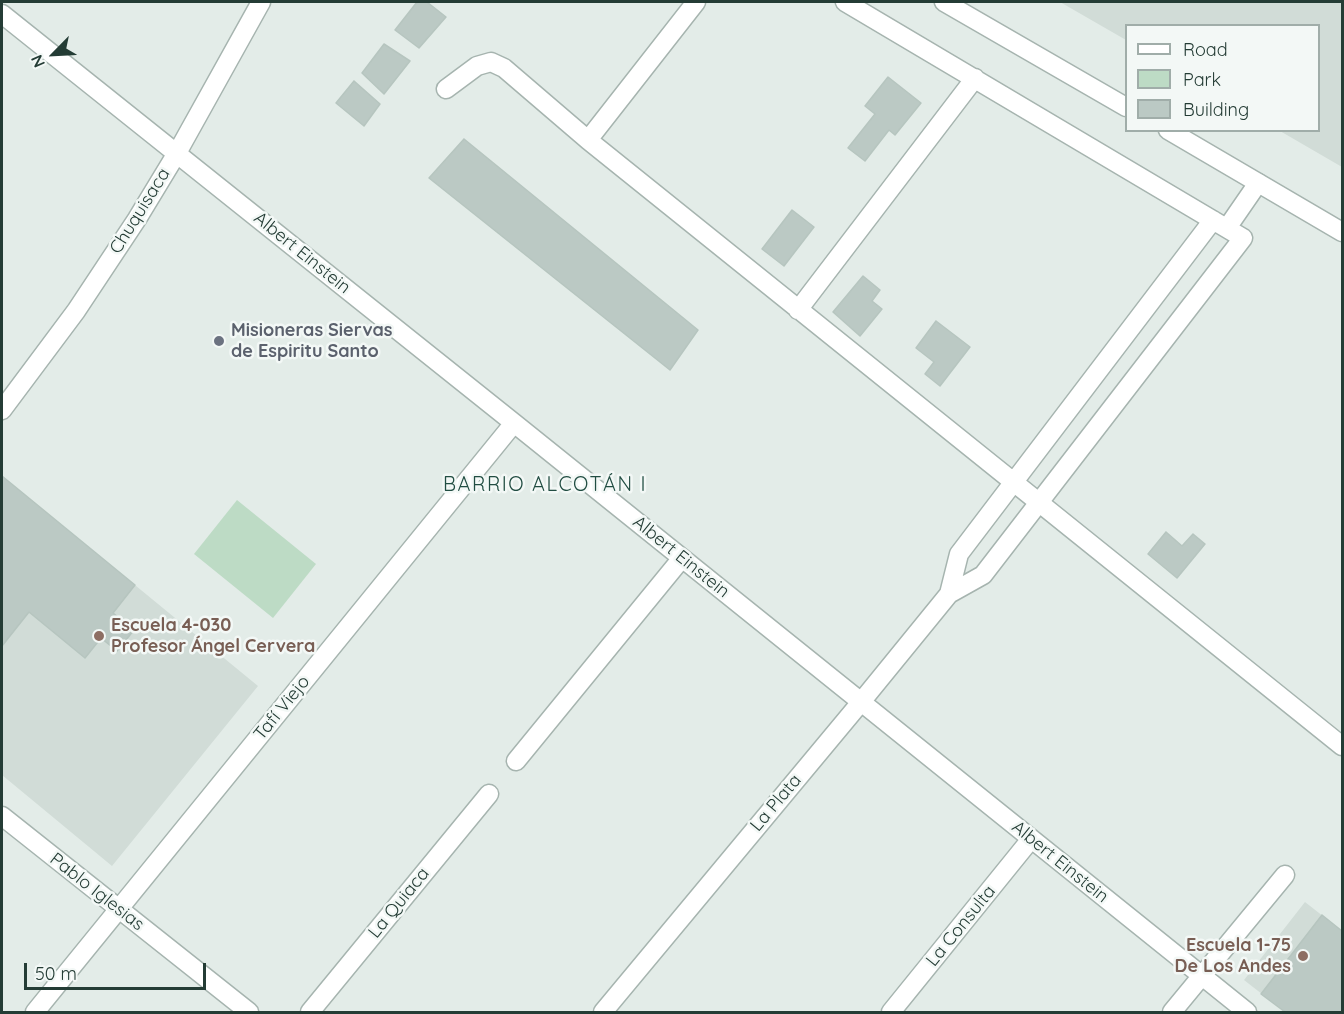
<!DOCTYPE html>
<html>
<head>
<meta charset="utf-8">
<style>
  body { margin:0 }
  #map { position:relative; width:1344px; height:1014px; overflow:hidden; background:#e3ece8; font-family:Quicksand,sans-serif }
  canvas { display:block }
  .frame { position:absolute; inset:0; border:3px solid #243c35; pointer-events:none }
  .legend { position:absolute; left:1125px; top:24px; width:195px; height:108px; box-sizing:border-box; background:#f3f8f6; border:2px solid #a0ada9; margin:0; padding:8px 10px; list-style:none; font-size:18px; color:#243c35 }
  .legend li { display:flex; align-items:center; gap:12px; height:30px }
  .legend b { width:30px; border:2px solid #a0ada9 }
  .north { position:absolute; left:24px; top:24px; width:60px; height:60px; -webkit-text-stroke:4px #f3f8f6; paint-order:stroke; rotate:246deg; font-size:16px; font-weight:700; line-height:24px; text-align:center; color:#243c35 }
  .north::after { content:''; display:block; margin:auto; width:21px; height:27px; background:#243c35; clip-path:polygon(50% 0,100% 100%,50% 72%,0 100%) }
  .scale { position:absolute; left:24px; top:963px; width:182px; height:27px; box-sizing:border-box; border:3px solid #243c35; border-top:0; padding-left:8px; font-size:18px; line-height:21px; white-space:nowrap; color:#243c35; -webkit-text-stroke:4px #f3f8f6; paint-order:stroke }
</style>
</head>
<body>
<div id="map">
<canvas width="1344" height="1014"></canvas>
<div class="frame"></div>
<ul class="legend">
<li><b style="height:8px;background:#fff"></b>Road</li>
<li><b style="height:16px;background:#bddbc5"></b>Park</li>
<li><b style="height:16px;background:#bbc9c4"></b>Building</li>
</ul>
<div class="north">N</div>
<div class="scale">50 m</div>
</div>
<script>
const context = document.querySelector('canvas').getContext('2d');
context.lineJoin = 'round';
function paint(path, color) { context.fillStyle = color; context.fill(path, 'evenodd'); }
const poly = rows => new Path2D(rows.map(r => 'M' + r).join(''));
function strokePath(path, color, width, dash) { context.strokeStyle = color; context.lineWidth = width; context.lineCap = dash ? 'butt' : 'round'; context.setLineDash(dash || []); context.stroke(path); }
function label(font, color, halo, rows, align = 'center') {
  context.font = font + ' Quicksand,sans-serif'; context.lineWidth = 5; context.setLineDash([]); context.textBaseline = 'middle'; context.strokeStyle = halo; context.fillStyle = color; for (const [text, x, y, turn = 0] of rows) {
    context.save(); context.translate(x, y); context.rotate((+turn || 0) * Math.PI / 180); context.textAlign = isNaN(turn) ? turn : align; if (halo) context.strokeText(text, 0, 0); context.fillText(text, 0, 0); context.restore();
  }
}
paint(poly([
  [1060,2,1342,2,1342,167,1280,131,1318,130,1318,26,1126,26,1126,40],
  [2,476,258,686,112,866,2,775],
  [1305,902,1342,931,1342,1012,1285,1012,1244,980]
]), '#d1dcd7');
paint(poly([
  [237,500,316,564,273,618,194,554]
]), '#bddbc5');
const building = poly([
  [417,2,427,2,446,17,419,48,395,30,417,2],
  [384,44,410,61,384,94,362,73,384,44],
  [888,77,921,103,895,135,889,130,865,161,848,148,875,114,865,106,888,77],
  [354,81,380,104,364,126,336,103,354,81],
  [464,139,698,330,670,370,429,178,464,139],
  [792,210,814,227,784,266,762,249,792,210],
  [863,276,880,290,872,301,882,309,860,336,833,312,863,276],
  [936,321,970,347,940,386,925,374,934,362,916,348,936,321],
  [2,476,135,585,113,613,134,630,117,651,101,638,85,658,29,612,2,646,2,476],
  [1166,532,1182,546,1193,534,1205,544,1177,578,1148,554,1166,532],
  [1322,915,1342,931,1342,1012,1285,1012,1261,994,1322,915]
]);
paint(building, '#bbc9c4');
strokePath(building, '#b6c5bf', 1.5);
const minor = poly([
  [2,14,514,423,1247,1012],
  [446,89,477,66,491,62,504,68,588,140,1342,746],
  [588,140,696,2],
  [1227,228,1258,183],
  [798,310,975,78],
  [949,594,959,554,1213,220],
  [516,761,682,558],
  [2,816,249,1012],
  [35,1012,514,423],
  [310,1012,489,794],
  [603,1012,861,702,949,594,983,575,1243,238,845,2],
  [891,1012,1031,839],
  [1172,1012,1285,875]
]);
const tertiary = poly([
  [944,2,1126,107],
  [1168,130,1342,232],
  [2,410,76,311,137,219,177,153,261,2]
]);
strokePath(minor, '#a6b4af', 21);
strokePath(tertiary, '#a6b4af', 21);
strokePath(minor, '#fff', 18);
strokePath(tertiary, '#fff', 18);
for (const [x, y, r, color] of [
  [219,341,6,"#6b7280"],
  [99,636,6,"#8d6e63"],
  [1303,956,6,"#8d6e63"]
]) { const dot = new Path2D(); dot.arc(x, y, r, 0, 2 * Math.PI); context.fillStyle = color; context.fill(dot); strokePath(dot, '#f3f8f6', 2); }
label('18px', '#243c35', '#f3f8f6', [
  ["Chuquisaca",140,211,-58],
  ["Albert Einstein",302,253,39],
  ["Albert Einstein",681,557,39],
  ["Tafí Viejo",282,708,-51],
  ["La Plata",776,803,-50],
  ["Albert Einstein",1060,862,39],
  ["Pablo Iglesias",97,892,38],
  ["La Quiaca",399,903,-51],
  ["La Consulta",961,926,-51]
]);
label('bold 18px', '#5b616d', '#f3f8f6', [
  ["Misioneras Siervas",231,331],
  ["de Espiritu Santo",231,352]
], 'left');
label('bold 18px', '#785e54', '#f3f8f6', [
  ["Escuela 4-030",111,626],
  ["Profesor Ángel Cervera",111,647],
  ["Escuela 1-75",1291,946,"right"],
  ["De Los Andes",1291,967,"right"]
], 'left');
context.letterSpacing = '1.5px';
label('20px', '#214d42', '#f3f8f6', [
  ["BARRIO ALCOTÁN I",545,485]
]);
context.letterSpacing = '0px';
</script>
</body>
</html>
